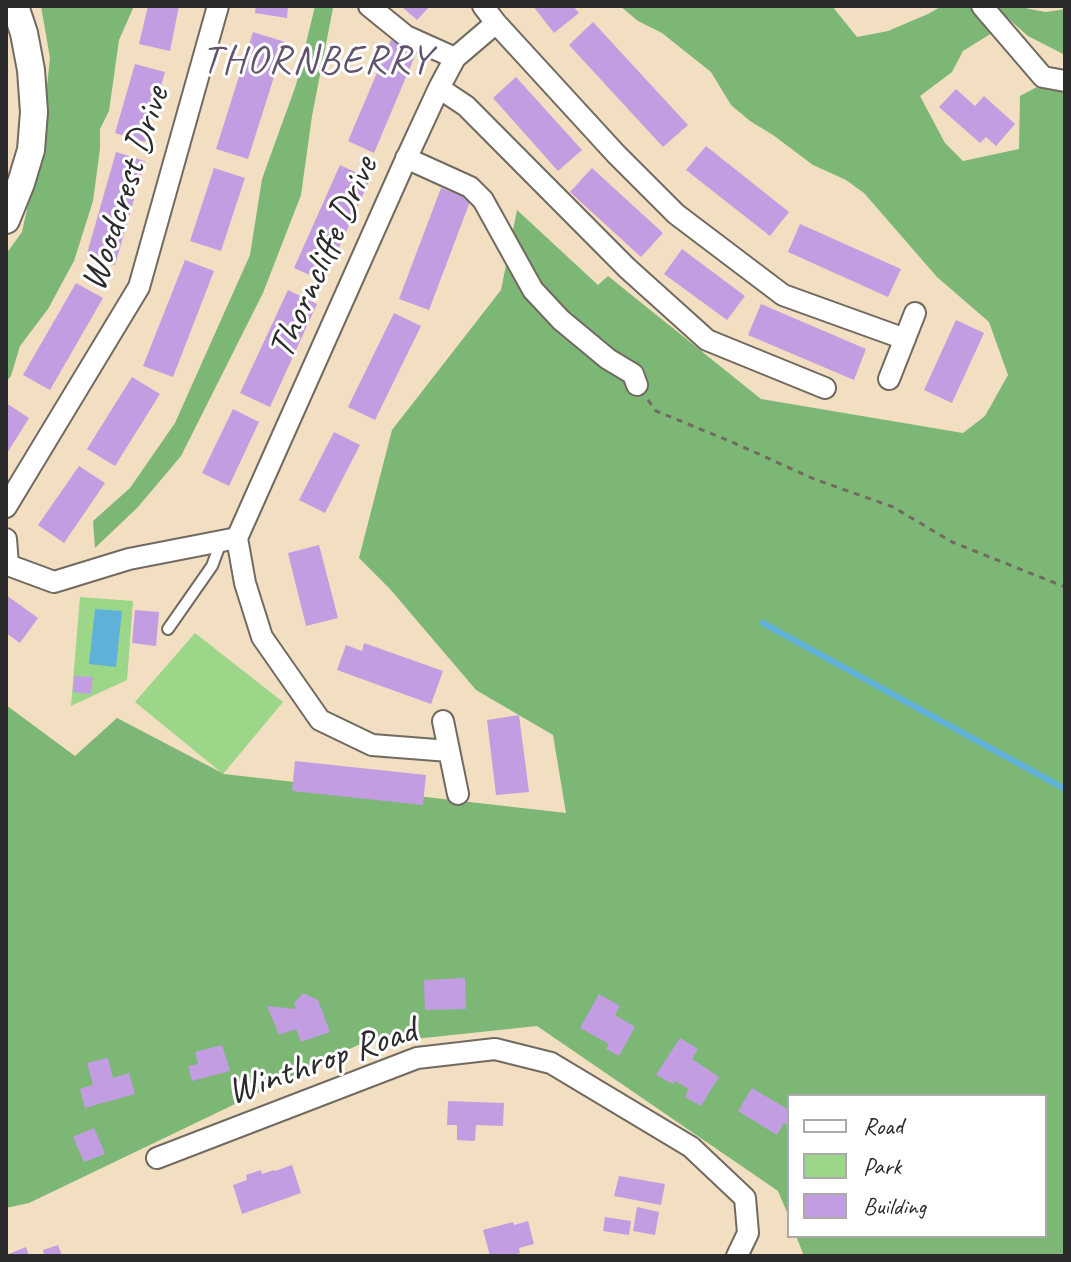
<!DOCTYPE html>
<html>
<head>
<meta charset="utf-8">
<style>
  body { margin:0 }
  #map { position:relative; width:1071px; height:1262px; overflow:hidden; background:#f2dec1; font-family:Caveat,sans-serif }
  canvas { display:block }
  .frame { position:absolute; inset:0; border:8px solid #2b2b2b; pointer-events:none }
  .legend { position:absolute; left:787px; top:1094px; width:260px; height:144px; box-sizing:border-box; background:#fff; border:2px solid #aaa; margin:0; padding:10px 14px; list-style:none; font-size:24px; color:#2b2b2b }
  .legend li { display:flex; align-items:center; gap:16px; height:40px }
  .legend b { width:40px; border:2px solid #aaa }
</style>
</head>
<body>
<div id="map">
<canvas width="1071" height="1262"></canvas>
<div class="frame"></div>
<ul class="legend">
<li><b style="height:10px;background:#fff"></b>Road</li>
<li><b style="height:22px;background:#9cd689"></b>Park</li>
<li><b style="height:22px;background:#c39de2"></b>Building</li>
</ul>
</div>
<script>
const context = document.querySelector('canvas').getContext('2d');
context.lineJoin = 'round';
function paint(path, color) { context.fillStyle = color; context.fill(path, 'evenodd'); }
const poly = rows => new Path2D(rows.map(r => 'M' + r).join(''));
function strokePath(path, color, width, dash) { context.strokeStyle = color; context.lineWidth = width; context.lineCap = dash ? 'butt' : 'round'; context.setLineDash(dash || []); context.stroke(path); }
function label(font, color, halo, rows, align = 'center') {
  context.font = font + ' Caveat,sans-serif'; context.lineWidth = 6; context.setLineDash([]); context.textBaseline = 'middle'; context.strokeStyle = halo; context.fillStyle = color; for (const [text, x, y, turn = 0] of rows) {
    context.save(); context.translate(x, y); context.rotate((+turn || 0) * Math.PI / 180); context.textAlign = isNaN(turn) ? turn : align; if (halo) context.strokeText(text, 0, 0); context.fillText(text, 0, 0); context.restore();
  }
}
paint(poly([
  [80,597,133,601,127,680,71,706],
  [195,633,283,702,223,774,135,702]
]), '#9cd689');
paint(poly([
  [41,6,134,6,119,40,109,111,100,129,100,149,93,201,74,261,48,309,20,346,11,376,6,382,6,254,22,232,40,151,50,58],
  [315,6,333,6,333,8,312,116,301,195,263,293,181,456,138,507,95,548,93,521,130,488,175,423,250,255,262,179,296,85],
  [620,6,832,6,857,37,888,31,928,14,942,6,969,6,992,33,963,51,952,72,920,96,945,143,963,161,1019,149,1020,96,1065,72,1065,1256,804,1256,796,1236,1045,1236,1045,1096,789,1096,789,1217,778,1191,537,1026,358,1045,29,1203,6,1208,6,705,75,756,117,718,224,774,566,813,553,735,476,690,390,589,359,558,392,430,501,290,517,210,598,285,608,276,761,399,963,433,985,416,1008,375,989,322,937,277,864,193,846,180,813,165,773,135,750,121,731,105,711,72,662,33,638,21],
  [994,6,1022,6,1029,9,1046,12,1065,9,1065,55,1028,36]
]), '#7db775');
paint(poly([
  [95,609,122,611,116,667,89,664]
]), '#5fb1da');
strokePath(poly([
  [763,623,1065,789]
]), '#5fb1da', 6);
paint(poly([
  [148,6,179,6,170,51,139,44],
  [256,6,288,6,287,18,255,13],
  [401,6,430,6,417,20],
  [533,6,573,6,579,13,554,33],
  [593,22,688,125,663,147,569,45],
  [253,32,285,42,248,159,216,149],
  [391,40,417,51,374,153,348,141],
  [135,64,165,72,145,142,115,133],
  [516,77,582,150,558,171,493,98],
  [956,89,975,106,984,96,1015,124,996,146,986,137,980,143,939,107],
  [706,146,789,212,770,236,686,170],
  [116,152,145,161,115,265,86,257],
  [340,165,370,179,324,281,294,268],
  [214,168,245,178,221,251,190,241],
  [592,168,663,233,641,257,570,192],
  [441,188,471,199,429,310,399,299],
  [800,224,901,269,888,297,788,252],
  [682,249,745,296,727,320,664,274],
  [185,260,214,271,173,377,143,366],
  [76,283,103,298,50,390,23,375],
  [288,290,317,304,270,407,240,393],
  [761,304,866,349,854,380,748,335],
  [394,313,421,326,375,420,348,407],
  [956,320,984,333,952,403,924,390],
  [132,377,160,394,115,466,87,449],
  [6,403,29,418,6,455],
  [233,409,259,422,229,486,202,473],
  [334,432,360,445,325,513,299,500],
  [79,466,105,483,64,543,38,525],
  [319,545,338,618,306,626,288,553],
  [6,595,38,618,20,643,6,633],
  [135,610,159,612,156,646,132,643],
  [364,643,443,671,431,704,337,670,346,645,362,651],
  [74,676,93,677,91,694,73,692],
  [519,715,529,792,496,795,487,720],
  [295,761,426,775,423,805,292,791],
  [465,978,466,1009,425,1010,424,980],
  [303,993,318,1000,330,1032,301,1042,296,1029,279,1035,267,1006,296,1009,294,1003],
  [599,994,620,1006,615,1015,635,1027,619,1056,606,1049,609,1044,580,1028],
  [680,1038,698,1049,692,1059,719,1077,701,1106,685,1097,689,1089,675,1081,673,1084,656,1075],
  [222,1045,230,1071,192,1081,188,1066,198,1064,195,1052],
  [108,1058,113,1078,129,1073,135,1094,85,1108,80,1089,93,1085,87,1063],
  [752,1088,789,1110,789,1126,784,1123,777,1135,738,1111],
  [448,1101,504,1103,503,1126,476,1125,475,1141,457,1140,457,1125,447,1125],
  [94,1128,105,1154,84,1162,73,1137],
  [292,1165,301,1193,242,1214,233,1185,247,1180,246,1175,261,1170,262,1174,274,1170,275,1171],
  [619,1176,665,1184,661,1205,614,1196],
  [637,1207,659,1212,655,1235,633,1231],
  [605,1217,631,1221,629,1235,603,1231],
  [528,1221,534,1244,519,1248,520,1253,508,1256,490,1256,483,1230,513,1222,514,1225],
  [58,1245,62,1256,38,1256,44,1254,43,1250],
  [26,1247,29,1256,6,1256,6,1255]
]), '#c39de2');
const service = poly([
  [168,629,212,566,221,542]
]);
const minor = poly([
  [369,6,406,36,455,58],
  [982,6,1043,77,1065,81],
  [496,23,616,154,676,214,783,295,905,339],
  [439,88,466,106,627,268,707,340,825,388],
  [406,158,470,187,483,200,533,290,561,320,608,359,633,374,637,385],
  [889,379,915,313],
  [6,507,139,287,218,6],
  [237,538,402,168,439,88,455,58,496,23,483,6],
  [237,538,245,583,262,637,320,720,372,745,449,751],
  [6,539,8,565,54,582,129,559,237,538],
  [443,721,458,794],
  [157,1158,417,1058,495,1049,551,1063,691,1147,745,1198,748,1233,737,1256]
]);
const tertiary = poly([
  [6,220,21,183,31,150,34,112,31,70,24,33,15,6]
]);
strokePath(service, '#716a60', 14);
strokePath(minor, '#716a60', 24);
strokePath(tertiary, '#716a60', 30);
strokePath(poly([
  [648,400,656,411,732,442,814,479,893,507,952,542,1065,587]
]), '#716a60', 3, [6, 6]);
strokePath(service, '#fff', 10);
strokePath(minor, '#fff', 20);
strokePath(tertiary, '#fff', 26);
label('38px', '#2b2b2b', '#fff', [
  ["Woodcrest Drive",126,189,-72],
  ["Thorncliffe Drive",324,258,-66],
  ["Winthrop Road",322,1062,-19]
]);
context.letterSpacing = '2px';
label('40px', '#60536b', '#fff', [
  ["THORNBERRY",317,62]
]);
context.letterSpacing = '0px';
</script>
</body>
</html>
